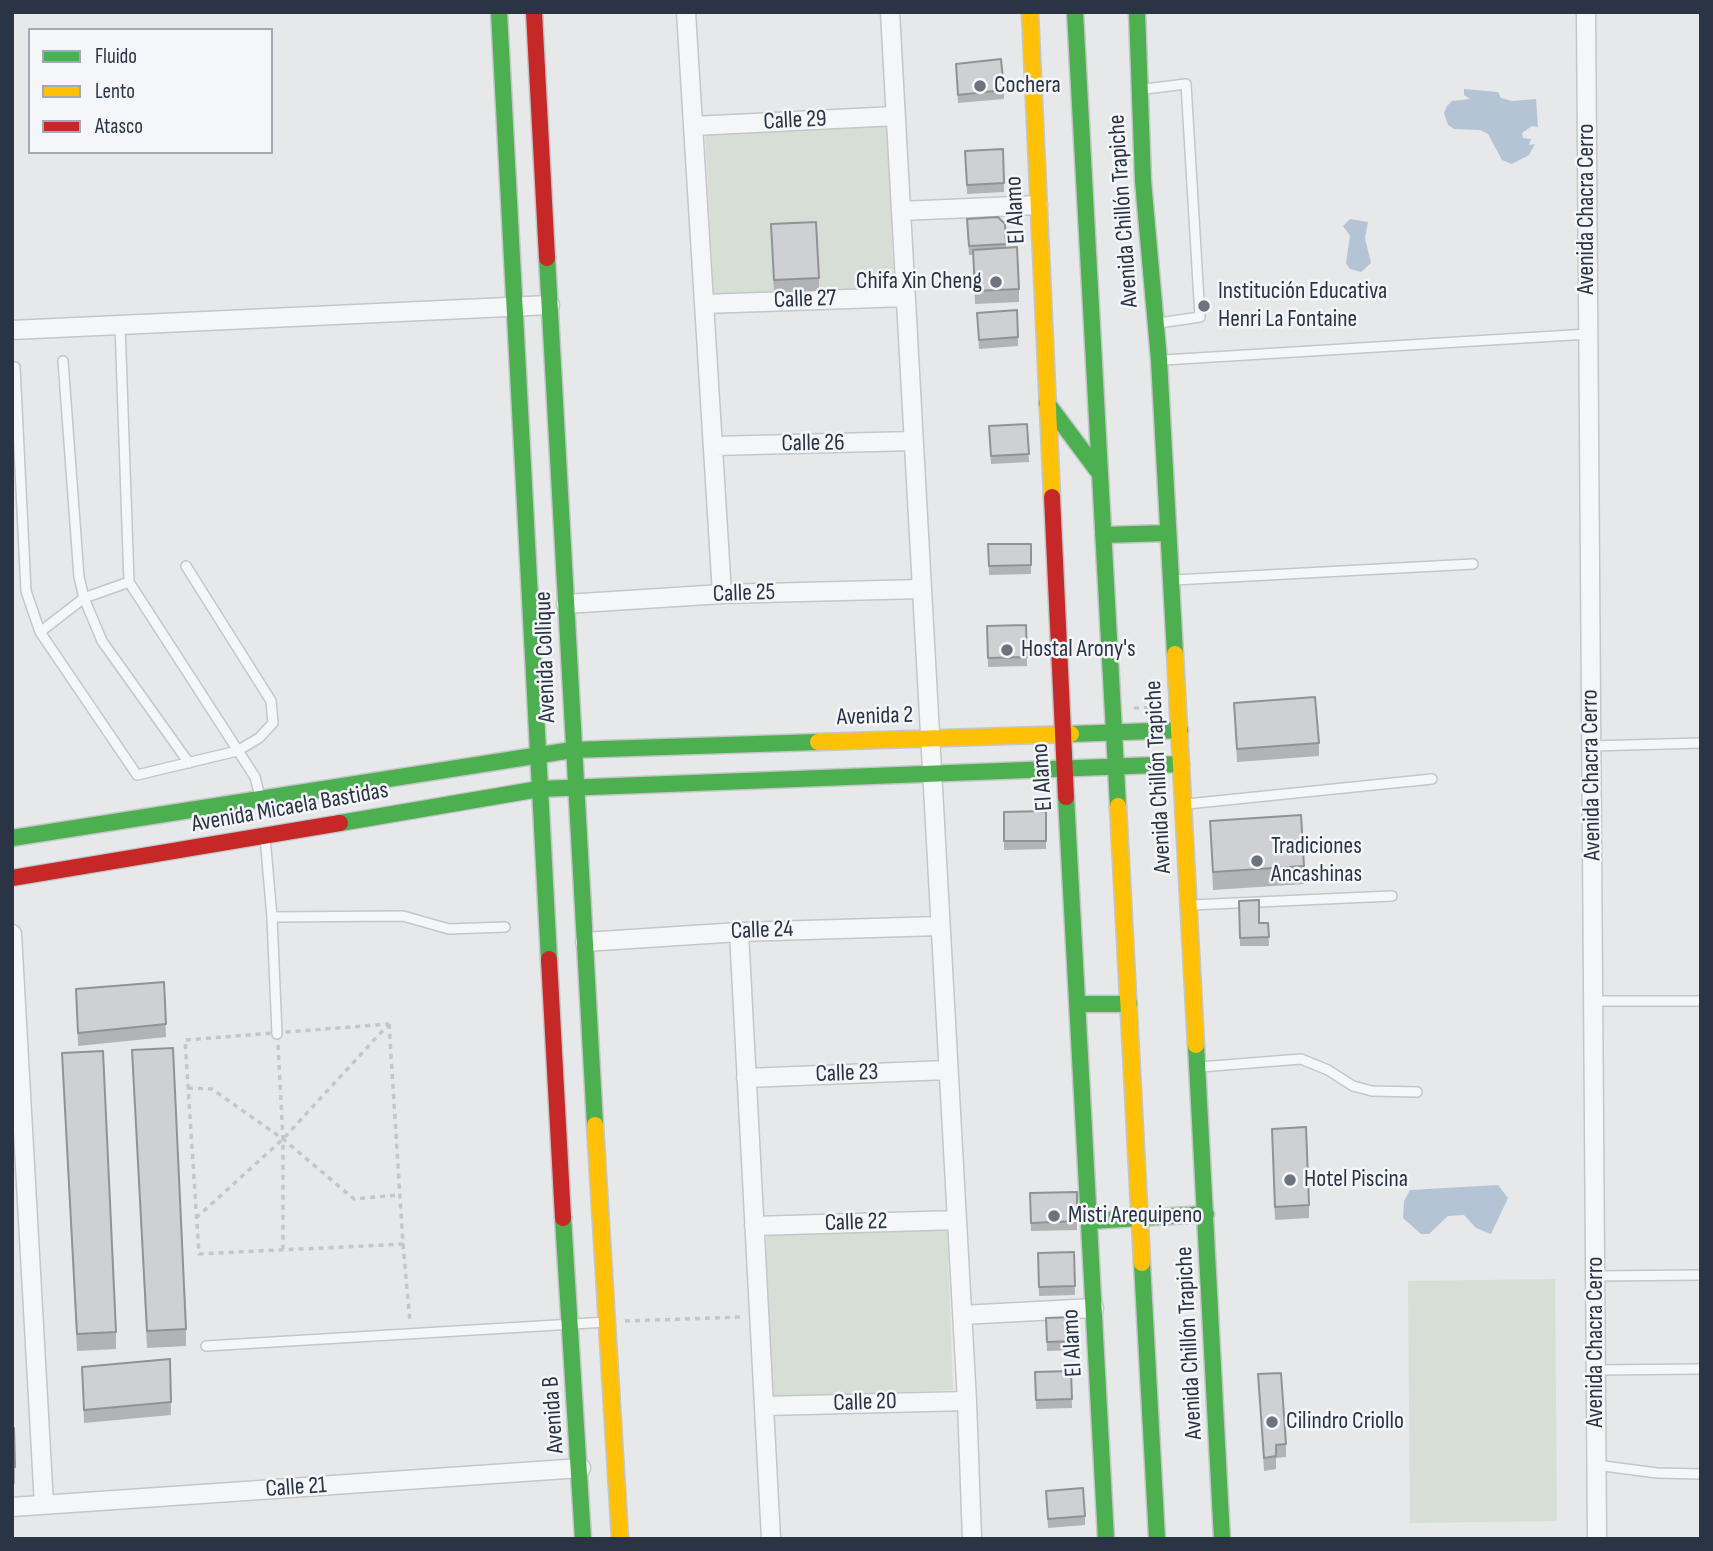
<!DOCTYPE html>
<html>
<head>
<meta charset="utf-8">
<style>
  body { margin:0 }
  #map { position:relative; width:1713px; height:1551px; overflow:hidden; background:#e6e8ea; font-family:"Sofia Sans Condensed",sans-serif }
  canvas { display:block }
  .frame { position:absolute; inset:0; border:14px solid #2b3445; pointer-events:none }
  .legend { position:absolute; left:28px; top:28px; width:245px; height:126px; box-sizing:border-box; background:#f4f6f9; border:2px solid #a4a8b1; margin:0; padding:9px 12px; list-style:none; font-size:21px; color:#2b3445 }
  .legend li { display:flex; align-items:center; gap:14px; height:35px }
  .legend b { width:35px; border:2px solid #a4a8b1 }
</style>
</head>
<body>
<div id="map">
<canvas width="1713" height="1551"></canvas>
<div class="frame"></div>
<ul class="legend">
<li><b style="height:9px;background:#4caf50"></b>Fluido</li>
<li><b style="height:9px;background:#ffc107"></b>Lento</li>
<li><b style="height:9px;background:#c62828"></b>Atasco</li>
</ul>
</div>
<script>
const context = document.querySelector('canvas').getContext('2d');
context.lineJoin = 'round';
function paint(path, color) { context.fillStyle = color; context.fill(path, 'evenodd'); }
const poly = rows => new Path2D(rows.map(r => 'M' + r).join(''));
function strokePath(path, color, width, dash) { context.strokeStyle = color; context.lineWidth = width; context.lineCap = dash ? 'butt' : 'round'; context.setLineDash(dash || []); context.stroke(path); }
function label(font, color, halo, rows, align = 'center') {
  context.font = font + ' "Sofia Sans Condensed",sans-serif'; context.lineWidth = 5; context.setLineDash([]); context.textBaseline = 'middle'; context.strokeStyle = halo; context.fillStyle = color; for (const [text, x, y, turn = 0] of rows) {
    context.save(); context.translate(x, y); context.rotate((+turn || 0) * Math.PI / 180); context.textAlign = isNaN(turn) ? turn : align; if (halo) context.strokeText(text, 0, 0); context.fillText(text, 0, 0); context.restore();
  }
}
paint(poly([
  [887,123,894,290,714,297,705,133],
  [947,1227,953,1390,771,1397,766,1235],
  [1555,1279,1557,1521,1410,1523,1408,1281]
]), '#d6ded6');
paint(poly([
  [1464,89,1498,92,1501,98,1512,101,1536,99,1538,127,1532,126,1522,133,1523,138,1531,139,1529,145,1535,144,1529,155,1512,164,1502,160,1488,134,1480,130,1454,129,1448,125,1444,113,1447,106,1452,101,1470,99,1464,95],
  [1350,219,1368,222,1365,238,1371,263,1361,272,1350,269,1346,263,1350,236,1343,226],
  [1498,1185,1508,1198,1491,1234,1476,1228,1464,1215,1448,1216,1429,1234,1421,1234,1403,1218,1404,1201,1410,1190]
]), '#b4c4d5');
const lane = poly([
  [1145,89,1186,84,1200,317,1159,323],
  [120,325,129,582,255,777,260,797],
  [1164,360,1588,334],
  [63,361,79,577,84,598,102,641,189,763],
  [15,367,26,591,40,632,137,775,237,751,259,738,273,723,271,701,186,566],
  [1174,580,1473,564],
  [40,632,84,598,129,582],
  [1592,746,1701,743],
  [1187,804,1432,779],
  [265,837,272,917,277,1034],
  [1191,905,1392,896],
  [272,917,403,916,449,929,505,927],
  [1594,1001,1701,1001],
  [1200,1067,1301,1059,1328,1070,1353,1086,1372,1091,1417,1092],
  [1595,1276,1701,1275],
  [206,1346,607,1322],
  [1596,1370,1701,1369],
  [1596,1465,1657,1473,1701,1474]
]);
const street = poly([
  [686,12,722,594],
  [890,12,967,1401,972,1539],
  [1586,12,1597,1539],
  [693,126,896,116],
  [901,211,1038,205],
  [704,304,906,297],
  [12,330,550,305],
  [713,446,913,441],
  [566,604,722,594,921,589],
  [739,932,771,1539],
  [12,934,44,1505],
  [585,942,739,932,939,926],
  [746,1078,947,1070],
  [754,1226,957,1220],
  [962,1315,1094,1308],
  [764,1406,967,1401],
  [12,1507,581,1468]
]);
const fast = poly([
  [499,12,549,959],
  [1075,12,1118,806],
  [1137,12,1143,181,1159,360,1175,654],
  [547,258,595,1125],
  [1047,403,1100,474],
  [1103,535,1168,533],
  [1071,734,1180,730],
  [1066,797,1106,1539],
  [340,823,539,789,1181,764],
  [12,838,572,750,818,742],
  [1078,1004,1129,1004],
  [1196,1045,1222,1539],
  [563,1218,583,1539],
  [1090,1221,1206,1214],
  [1142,1263,1157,1539]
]);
const slow = poly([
  [1030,12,1052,497],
  [1175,654,1196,1045],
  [818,742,1071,734],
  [1118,806,1142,1263],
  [595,1125,620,1539]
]);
const jam = poly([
  [534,12,547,258],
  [1052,497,1066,797],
  [12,878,340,823],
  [549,959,563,1218]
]);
strokePath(lane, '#c4c6c8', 12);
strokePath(street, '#c4c6c8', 21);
strokePath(fast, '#c4c6c8', 19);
strokePath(slow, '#c4c6c8', 19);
strokePath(jam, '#c4c6c8', 19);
strokePath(poly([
  [1134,708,1157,708],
  [389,1024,403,1244,199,1254,185,1040,389,1024],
  [278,1045,283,1139,283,1249],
  [188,1088,212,1089,283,1139,354,1199,398,1195],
  [196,1218,283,1139,387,1026],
  [403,1244,410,1322],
  [625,1321,743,1317]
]), '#c5c6ca', 3.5, [5, 5]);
strokePath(lane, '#f5f6f7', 9);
strokePath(street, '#f5f6f7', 18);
strokePath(fast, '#4caf50', 16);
strokePath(slow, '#ffc107', 16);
strokePath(jam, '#c62828', 16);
paint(poly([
  [956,64,1004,90,1004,99,958,103],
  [1003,149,1004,192,967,194,965,151],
  [771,224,819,278,819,291,774,293],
  [1005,224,1006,248,1019,289,1019,302,975,304,973,255,969,255,967,227],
  [977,313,1018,337,1018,346,979,349],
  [1027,424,1029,462,991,464,989,426],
  [988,544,1031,544,1031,574,989,575],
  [1026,625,1027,666,988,667,987,626],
  [1234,703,1319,743,1319,756,1237,762],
  [1046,811,1046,849,1004,850,1004,812],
  [1210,821,1304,866,1304,884,1213,890],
  [1239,901,1259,923,1268,923,1269,946,1240,946],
  [164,982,166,1037,78,1046,76,989],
  [132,1050,186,1329,186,1346,147,1348],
  [62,1053,116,1332,116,1349,77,1351],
  [1272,1142,1309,1205,1309,1218,1275,1220],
  [1077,1192,1077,1230,1031,1231,1030,1193],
  [1074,1252,1075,1295,1039,1296,1038,1253],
  [1074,1317,1075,1350,1047,1351,1046,1318],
  [170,1359,171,1415,84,1423,82,1367],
  [1071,1371,1072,1408,1036,1409,1035,1372],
  [1258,1374,1286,1444,1286,1457,1276,1458,1276,1469,1264,1471],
  [12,1428,15,1467,15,1484,12,1484],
  [1046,1491,1085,1516,1085,1525,1048,1528]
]), '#b1b3b5');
const building = poly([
  [1001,59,1004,90,958,95,956,64,1001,59],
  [1003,149,1004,183,967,185,965,151,1003,149],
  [998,217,1005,224,1006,244,969,246,967,219,998,217],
  [816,222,819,278,774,280,771,224,816,222],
  [1017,247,1019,289,975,291,973,250,1017,247],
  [1017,310,1018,337,979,340,977,313,1017,310],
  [1027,424,1029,454,991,456,989,426,1027,424],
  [988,544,1031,544,1031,565,989,566,988,544],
  [1026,625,1027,657,988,658,987,626,1026,625],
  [1315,697,1319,743,1237,749,1234,703,1315,697],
  [1046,811,1046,841,1004,841,1004,812,1046,811],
  [1301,815,1304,866,1213,872,1210,821,1301,815],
  [1259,900,1259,923,1268,923,1269,937,1240,938,1239,901,1259,900],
  [164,982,166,1024,78,1033,76,989,164,982],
  [173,1048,186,1329,147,1331,132,1050,173,1048],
  [103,1051,116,1332,77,1334,62,1053,103,1051],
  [1306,1127,1309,1205,1275,1207,1272,1129,1306,1127],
  [1077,1192,1077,1221,1031,1223,1030,1193,1077,1192],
  [1074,1252,1075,1286,1039,1287,1038,1253,1074,1252],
  [1074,1317,1075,1341,1047,1342,1046,1318,1074,1317],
  [170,1359,171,1402,84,1410,82,1367,170,1359],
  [1071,1371,1072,1399,1036,1400,1035,1372,1071,1371],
  [1281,1373,1286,1444,1276,1445,1276,1456,1264,1458,1258,1374,1281,1373],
  [12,1428,14,1428,15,1467,12,1467,12,1428],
  [1083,1488,1085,1516,1048,1519,1046,1491,1083,1488]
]);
paint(building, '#ced0d3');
strokePath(building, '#909294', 2);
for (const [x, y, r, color] of [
  [980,86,7,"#6c737f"],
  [996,282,7,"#6c737f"],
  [1204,306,7,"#6c737f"],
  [1007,650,7,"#6c737f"],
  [1257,861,7,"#6c737f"],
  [1290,1180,7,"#6c737f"],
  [1054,1216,7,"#6c737f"],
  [1272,1422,7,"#6c737f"]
]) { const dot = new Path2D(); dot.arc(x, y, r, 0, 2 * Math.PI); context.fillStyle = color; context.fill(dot); strokePath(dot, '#f4f6f9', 2.5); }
label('24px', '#2b3445', '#f4f6f9', [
  ["Cochera",994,86],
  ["Chifa Xin Cheng",982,282,"right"],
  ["Institución Educativa",1218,292],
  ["Henri La Fontaine",1218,320],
  ["Hostal Arony's",1021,650],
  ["Tradiciones",1271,847],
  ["Ancashinas",1271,875],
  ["Hotel Piscina",1304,1180],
  ["Misti Arequipeno",1068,1216],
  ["Cilindro Criollo",1286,1422]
], 'left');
label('24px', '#2b3445', '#f4f6f9', [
  ["Calle 29",795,121,-3],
  ["Avenida Chacra Cerro",1587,209,-90],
  ["El Alamo",1016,210,-93],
  ["Avenida Chillón Trapiche",1124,211,-94],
  ["Calle 27",805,300,-2],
  ["Calle 26",813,444,-1],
  ["Calle 25",744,594,-2],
  ["Avenida Collique",546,657,-92],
  ["Avenida 2",875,717,-2],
  ["Avenida Chacra Cerro",1592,775,-91],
  ["El Alamo",1043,777,-94],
  ["Avenida Chillón Trapiche",1159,777,-93],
  ["Avenida Micaela Bastidas",290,808,-10],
  ["Calle 24",762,931,-2],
  ["Calle 23",847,1074,-2],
  ["Calle 22",856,1223,-2],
  ["Avenida Chacra Cerro",1596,1342,-90],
  ["El Alamo",1073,1343,-93],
  ["Avenida Chillón Trapiche",1190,1343,-93],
  ["Calle 20",865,1403,-2],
  ["Avenida B",554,1415,-94],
  ["Calle 21",296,1488,-4]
]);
</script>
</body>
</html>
